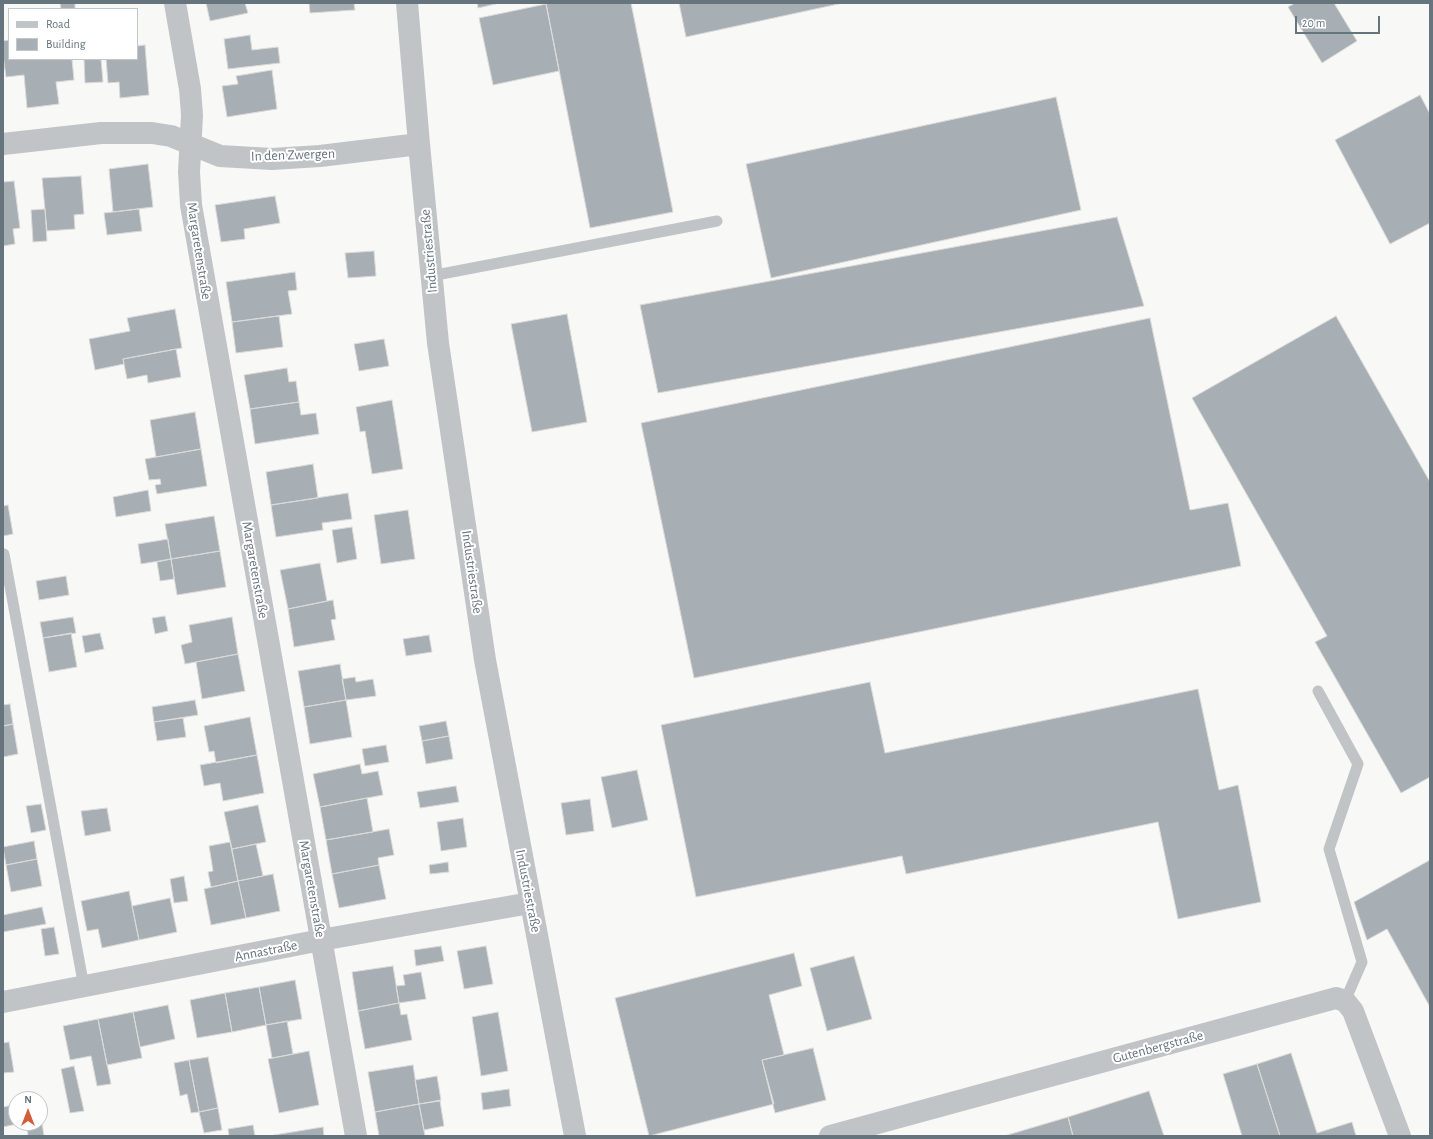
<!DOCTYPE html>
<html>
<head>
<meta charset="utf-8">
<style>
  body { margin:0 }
  #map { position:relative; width:1433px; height:1139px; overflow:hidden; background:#f8f8f6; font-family:"Alegreya Sans",sans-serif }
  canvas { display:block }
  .frame { position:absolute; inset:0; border:4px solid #66747e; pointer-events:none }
  .legend { position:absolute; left:8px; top:8px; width:130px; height:52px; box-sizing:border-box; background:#fff; border:1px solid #c2c7cb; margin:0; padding:5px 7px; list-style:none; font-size:12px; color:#66747e }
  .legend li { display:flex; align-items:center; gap:8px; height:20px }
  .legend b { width:20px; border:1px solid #c2c7cb }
  .north { position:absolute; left:8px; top:1091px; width:40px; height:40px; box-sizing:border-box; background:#fff; border:1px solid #c2c7cb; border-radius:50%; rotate:0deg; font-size:11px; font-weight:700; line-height:16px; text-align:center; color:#66747e }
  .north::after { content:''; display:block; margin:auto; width:14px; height:18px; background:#d25c3c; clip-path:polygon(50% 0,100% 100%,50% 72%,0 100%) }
  .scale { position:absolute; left:1295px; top:16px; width:85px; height:18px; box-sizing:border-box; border:2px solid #66747e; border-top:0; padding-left:5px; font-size:12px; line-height:14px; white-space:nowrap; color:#66747e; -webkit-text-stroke:3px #fff; paint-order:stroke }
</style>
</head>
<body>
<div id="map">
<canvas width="1433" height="1139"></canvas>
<div class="frame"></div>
<ul class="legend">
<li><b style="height:5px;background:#c0c4c7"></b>Road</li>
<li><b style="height:11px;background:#a8afb4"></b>Building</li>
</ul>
<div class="north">N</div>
<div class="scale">20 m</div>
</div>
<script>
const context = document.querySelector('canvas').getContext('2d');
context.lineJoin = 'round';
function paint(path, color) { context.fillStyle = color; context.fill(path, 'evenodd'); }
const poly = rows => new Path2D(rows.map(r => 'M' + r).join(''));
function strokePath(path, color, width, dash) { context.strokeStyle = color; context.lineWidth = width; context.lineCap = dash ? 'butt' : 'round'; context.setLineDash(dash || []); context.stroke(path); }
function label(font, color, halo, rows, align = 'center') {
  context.font = font + ' "Alegreya Sans",sans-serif'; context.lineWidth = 4; context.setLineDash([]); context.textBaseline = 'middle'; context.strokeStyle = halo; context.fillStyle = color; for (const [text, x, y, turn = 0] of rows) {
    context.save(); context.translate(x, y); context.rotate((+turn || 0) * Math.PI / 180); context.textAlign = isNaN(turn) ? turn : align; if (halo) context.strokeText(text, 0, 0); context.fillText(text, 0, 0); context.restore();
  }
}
const building = poly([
  [60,3,75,3,75,9,61,9,60,3],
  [206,3,245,3,248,13,210,21,206,3],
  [309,3,354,3,355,10,310,13,309,3],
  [477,3,500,3,478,8,477,3],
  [546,3,631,3,673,212,590,228,546,3],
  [679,3,843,3,686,37,679,3],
  [1295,3,1334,3,1357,41,1322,63,1288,7,1295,3],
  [546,4,559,71,493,85,479,18,546,4],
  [250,35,252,50,278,47,280,63,228,69,224,39,250,35],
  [9,40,9,59,72,59,74,80,56,82,59,104,27,108,24,75,6,77,3,55,3,41,9,40],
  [145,45,149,95,120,98,119,82,108,83,106,59,137,59,137,46,145,45],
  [84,59,101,59,103,82,85,83,84,59],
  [272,70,277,109,227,117,222,86,238,84,236,76,272,70],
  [1420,95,1430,114,1430,223,1390,244,1335,140,1420,95],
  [1056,97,1081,210,771,278,746,164,1056,97],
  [148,164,153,207,113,212,109,169,148,164],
  [81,176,84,214,74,215,75,229,47,231,42,178,81,176],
  [14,181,20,228,13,229,15,244,3,246,3,182,14,181],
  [275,196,280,223,244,229,245,239,221,242,215,205,275,196],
  [45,209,47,241,33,242,31,210,45,209],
  [139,209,142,231,107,235,104,213,139,209],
  [1117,217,1144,306,658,393,640,305,1117,217],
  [374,251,376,276,348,278,345,253,374,251],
  [295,272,297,290,288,291,292,314,232,322,226,282,295,272],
  [175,309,182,348,123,359,124,364,95,370,89,339,130,331,127,318,175,309],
  [567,314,587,422,532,432,511,324,567,314],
  [279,316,283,347,236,353,232,322,279,316],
  [1336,316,1430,482,1430,777,1401,793,1315,642,1327,636,1192,398,1336,316],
  [1150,318,1190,510,1228,503,1241,566,694,678,641,423,1150,318],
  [384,339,389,366,359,371,354,344,384,339],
  [176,349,181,377,148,383,147,375,127,379,123,359,176,349],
  [287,368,289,382,296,381,299,402,250,409,244,375,287,368],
  [392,400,403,469,372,474,365,431,360,432,356,407,392,400],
  [299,402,301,415,316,413,319,434,255,444,250,409,299,402],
  [195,412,201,449,156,457,150,420,195,412],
  [201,449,207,486,157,494,155,485,161,484,160,479,149,480,145,459,201,449],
  [313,464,318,498,271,505,266,472,313,464],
  [148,490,151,511,116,517,113,497,148,490],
  [348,493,352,519,322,523,323,530,276,537,271,505,348,493],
  [8,505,13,534,3,536,3,506,8,505],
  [408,510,415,559,381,564,374,515,408,510],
  [214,516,220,551,171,559,165,524,214,516],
  [352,527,357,559,337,563,332,530,352,527],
  [168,539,171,559,141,564,138,544,168,539],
  [220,551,226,587,177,595,171,559,220,551],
  [171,559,174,579,160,581,157,562,171,559],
  [320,563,327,601,288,609,280,570,320,563],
  [66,576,69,595,39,600,36,581,66,576],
  [333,600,336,619,331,620,335,640,294,647,288,609,333,600],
  [165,616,168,631,155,634,152,618,165,616],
  [73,617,76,633,43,638,40,622,73,617],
  [232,617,238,654,185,664,181,645,192,642,189,625,232,617],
  [71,633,77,667,49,672,43,638,71,633],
  [100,633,104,649,85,653,82,636,100,633],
  [429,635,432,652,406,656,403,639,429,635],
  [238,654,245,691,202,699,196,662,238,654],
  [340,664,346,700,304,707,298,671,340,664],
  [355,677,356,682,373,679,376,696,346,700,342,679,355,677],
  [870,682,885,753,1198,689,1219,790,1238,785,1261,902,1178,919,1158,822,906,874,902,856,696,897,661,725,870,682],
  [195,700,198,715,154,722,152,707,195,700],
  [346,700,352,737,310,744,304,707,346,700],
  [10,704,13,724,3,726,3,705,10,704],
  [250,717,257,755,216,763,214,751,209,752,204,726,250,717],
  [183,718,186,737,157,741,154,722,183,718],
  [446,721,449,736,422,741,419,726,446,721],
  [13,724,18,754,3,757,3,726,13,724],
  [449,736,453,759,426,764,422,741,449,736],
  [386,745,389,762,365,766,362,749,386,745],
  [257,755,264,793,223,801,220,783,204,786,200,765,257,755],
  [360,764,362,774,378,771,383,795,320,807,313,774,360,764],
  [637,770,648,820,612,828,601,777,637,770],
  [456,786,459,802,420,808,417,792,456,786],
  [367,798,373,832,326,840,320,807,367,798],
  [590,799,594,831,566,835,561,803,590,799],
  [41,804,46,830,31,833,26,806,41,804],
  [258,805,266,842,232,849,224,812,258,805],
  [107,808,111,831,85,836,81,811,107,808],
  [463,818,467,847,441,851,437,822,463,818],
  [389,829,394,855,378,858,379,865,332,874,326,840,389,829],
  [34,841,37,859,6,865,3,847,34,841],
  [230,842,238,881,211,887,208,872,213,871,209,846,230,842],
  [256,844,263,876,238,881,232,849,256,844],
  [37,859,42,886,11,892,6,865,37,859],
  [1430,860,1430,1007,1387,929,1367,940,1354,902,1430,860],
  [448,862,449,872,430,874,429,865,448,862],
  [379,865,386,899,339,908,332,874,379,865],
  [273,874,280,911,246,918,238,881,273,874],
  [184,876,188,901,174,903,170,879,184,876],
  [238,881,246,918,211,925,204,889,238,881],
  [129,891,139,940,102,948,98,929,87,931,81,901,129,891],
  [170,898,177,932,139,940,132,906,170,898],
  [42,907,46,924,3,932,3,915,42,907],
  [54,927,59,954,45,956,41,929,54,927],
  [441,946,444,961,416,966,414,950,441,946],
  [486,946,493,984,464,989,457,951,486,946],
  [794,953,802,986,769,995,784,1055,762,1060,774,1104,649,1136,615,998,794,953],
  [854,956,872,1019,827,1031,810,968,854,956],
  [393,966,399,1003,358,1011,352,972,393,966],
  [421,972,426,999,399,1003,396,986,405,985,403,975,421,972],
  [295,980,302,1019,266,1025,259,987,295,980],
  [259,987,266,1025,232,1032,225,993,259,987],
  [225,993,232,1032,197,1038,190,1000,225,993],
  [399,1003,401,1015,407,1014,412,1040,365,1049,358,1011,399,1003],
  [168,1005,175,1039,140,1047,133,1012,168,1005],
  [133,1012,142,1058,107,1065,98,1019,133,1012],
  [498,1012,508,1071,481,1076,472,1017,498,1012],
  [98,1019,111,1084,97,1086,91,1056,70,1060,63,1026,98,1019],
  [287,1021,293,1054,272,1058,266,1025,287,1021],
  [9,1042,14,1072,3,1073,3,1043,9,1042],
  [813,1048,826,1100,775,1113,762,1060,813,1048],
  [309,1051,319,1105,279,1113,268,1059,309,1051],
  [1291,1053,1317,1133,1352,1122,1356,1136,1280,1136,1257,1064,1291,1053],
  [208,1057,218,1108,199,1112,189,1060,208,1057],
  [189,1060,199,1112,191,1113,187,1094,180,1096,174,1063,189,1060],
  [1257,1064,1280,1136,1242,1136,1223,1074,1257,1064],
  [413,1065,419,1104,375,1112,368,1072,413,1065],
  [74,1066,84,1111,70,1113,61,1069,74,1066],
  [437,1076,441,1100,419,1104,415,1080,437,1076],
  [509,1089,511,1106,483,1110,481,1093,509,1089],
  [1149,1091,1164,1136,1073,1136,1068,1117,1149,1091],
  [440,1101,444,1126,424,1130,419,1104,440,1101],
  [419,1104,425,1136,379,1136,375,1112,419,1104],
  [13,1105,17,1124,3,1127,3,1107,13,1105],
  [218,1108,222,1130,204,1133,199,1112,218,1108],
  [1068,1117,1073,1136,1004,1136,1068,1117],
  [42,1123,44,1136,28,1136,27,1125,42,1123],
  [253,1125,255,1136,229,1136,228,1129,253,1125],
  [323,1127,324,1136,274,1136,274,1135,323,1127]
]);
paint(building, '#a8afb4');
strokePath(building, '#dadad8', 1);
strokePath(poly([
  [431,276,717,221],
  [4,554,84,987],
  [1318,691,1358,764,1329,849,1362,962,1345,1001]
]), '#c0c4c7', 11);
strokePath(poly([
  [175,3,190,89,192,115,189,172,191,205,356,1136],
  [407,3,419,144,438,343,485,660,575,1136],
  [3,144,101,133,152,133,171,136,220,156,272,159,320,156,419,144],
  [3,1002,321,940,530,903],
  [830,1136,1336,998,1345,1001,1353,1011,1400,1136]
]), '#c0c4c7', 22);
label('14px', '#66747e', '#fff', [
  ["In den Zwergen",293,155,-2],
  ["Margaretenstraße",199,251,81],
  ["Industriestraße",429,251,-95],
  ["Margaretenstraße",255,570,80],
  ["Industriestraße",472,572,82],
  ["Margaretenstraße",312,889,80],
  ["Industriestraße",528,891,79],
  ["Annastraße",266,951,-11],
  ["Gutenbergstraße",1158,1047,-15]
]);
</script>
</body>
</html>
